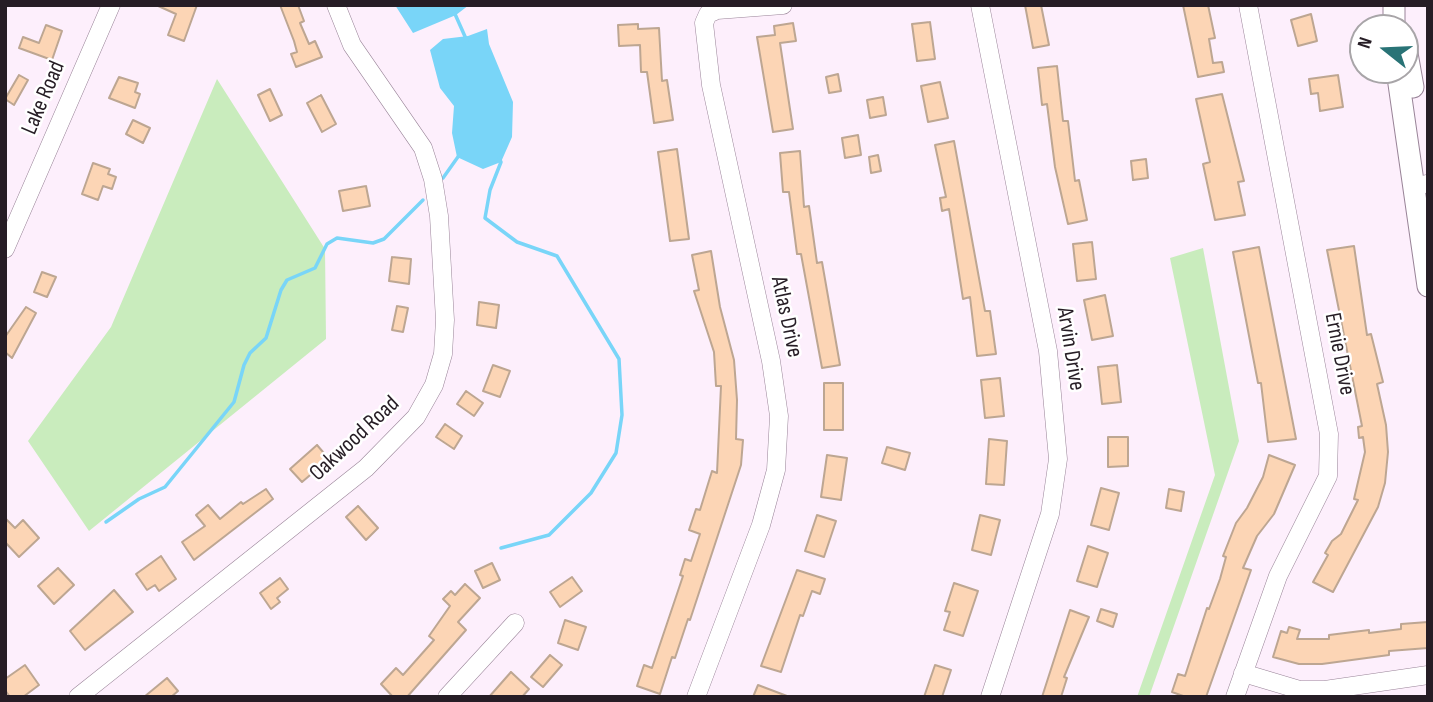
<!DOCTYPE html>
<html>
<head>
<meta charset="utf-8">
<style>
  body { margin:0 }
  #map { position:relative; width:1433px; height:702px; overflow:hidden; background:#fdeffc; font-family:"Sofia Sans Condensed",sans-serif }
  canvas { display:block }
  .frame { position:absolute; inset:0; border:7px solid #261d25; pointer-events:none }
  .north { position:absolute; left:1349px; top:14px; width:70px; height:70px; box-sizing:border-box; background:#fff; border:2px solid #a8a5a8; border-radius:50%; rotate:288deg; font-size:19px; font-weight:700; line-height:28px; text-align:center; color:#261d25 }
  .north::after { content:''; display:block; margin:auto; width:24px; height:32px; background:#297376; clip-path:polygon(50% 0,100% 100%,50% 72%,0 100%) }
</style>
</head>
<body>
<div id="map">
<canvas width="1433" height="702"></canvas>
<div class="frame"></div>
<div class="north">N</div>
</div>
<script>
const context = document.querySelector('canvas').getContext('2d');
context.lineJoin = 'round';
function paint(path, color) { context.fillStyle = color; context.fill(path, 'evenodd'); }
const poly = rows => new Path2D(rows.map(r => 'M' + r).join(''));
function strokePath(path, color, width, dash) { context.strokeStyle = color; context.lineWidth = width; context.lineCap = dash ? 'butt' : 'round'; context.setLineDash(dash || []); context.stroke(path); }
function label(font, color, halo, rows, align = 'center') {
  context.font = font + ' "Sofia Sans Condensed",sans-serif'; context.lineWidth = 5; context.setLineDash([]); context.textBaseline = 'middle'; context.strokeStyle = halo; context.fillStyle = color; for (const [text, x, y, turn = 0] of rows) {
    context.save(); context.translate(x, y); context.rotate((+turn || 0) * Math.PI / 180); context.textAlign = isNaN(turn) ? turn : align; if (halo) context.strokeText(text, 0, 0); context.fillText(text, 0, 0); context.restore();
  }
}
paint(poly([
  [217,79,325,249,326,339,89,531,28,441,111,327],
  [1203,248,1239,441,1149,697,1137,697,1215,475,1170,258]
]), '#c9ecbd');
paint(poly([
  [395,5,469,5,456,15,413,33],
  [487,29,489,44,513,102,512,137,501,162,483,169,457,157,452,133,454,106,440,88,430,50,443,39,468,36]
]), '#79d5f8');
strokePath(poly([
  [451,5,467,41],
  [499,158,501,162,490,190,485,218,517,242,557,256,619,359,622,415,616,453,591,493,549,535,501,548],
  [443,178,460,154],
  [106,522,139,499,165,487,234,402,244,365,250,353,266,338,281,290,287,280,315,268,327,244,337,238,373,243,384,239,423,200]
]), '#79d5f8', 3.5);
const building = poly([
  [156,5,197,5,184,41,168,35,176,14,156,5],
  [280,5,298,5,304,21,300,23,309,44,315,41,322,57,296,67,291,54,297,52,294,41,280,5],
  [1025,5,1041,5,1049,45,1033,48,1025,5],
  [1183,5,1208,5,1215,38,1209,39,1213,63,1222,62,1224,72,1198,77,1183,5],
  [1311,14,1317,41,1298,46,1291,20,1311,14],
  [930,22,935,59,917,61,912,24,930,22],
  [793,23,796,41,780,43,793,129,773,132,757,37,775,35,774,26,793,23],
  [638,24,638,29,659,28,662,81,667,80,673,120,654,123,647,72,641,72,640,45,619,46,618,25,638,24],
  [46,25,62,31,52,60,19,48,23,37,39,43,46,25],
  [1057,66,1063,121,1068,121,1075,181,1079,180,1087,220,1068,224,1055,167,1047,104,1042,105,1038,68,1057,66],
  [838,74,841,91,829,93,826,77,838,74],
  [19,75,28,80,14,105,5,99,19,75],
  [1338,75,1343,107,1320,111,1318,93,1311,94,1309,79,1338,75],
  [119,77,138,83,135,92,140,94,135,108,109,98,119,77],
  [940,82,948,118,928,122,921,86,940,82],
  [270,89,282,115,270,121,258,95,270,89],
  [1222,94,1244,181,1238,182,1245,215,1215,220,1203,164,1210,162,1196,99,1222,94],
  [321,95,336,124,322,132,307,103,321,95],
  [883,97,886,115,870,118,867,100,883,97],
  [133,120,150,128,143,143,126,134,133,120],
  [858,135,861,155,845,158,842,138,858,135],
  [954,141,985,311,990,311,996,354,977,356,970,297,963,299,949,209,942,211,940,198,946,197,935,145,954,141],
  [677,149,689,239,670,241,658,152,677,149],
  [800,151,804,207,809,206,817,263,822,262,840,365,822,368,801,254,797,254,789,192,783,192,780,153,800,151],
  [878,155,881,171,871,173,869,157,878,155],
  [1146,159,1148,178,1133,180,1131,161,1146,159],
  [93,163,110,169,108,174,116,177,112,189,103,186,98,200,82,194,93,163],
  [366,186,370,206,343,211,339,191,366,186],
  [1092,242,1096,279,1077,281,1073,244,1092,242],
  [1354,246,1367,335,1371,334,1383,382,1377,384,1386,425,1388,452,1385,483,1378,507,1333,592,1313,582,1328,555,1325,553,1332,541,1341,534,1358,500,1354,499,1365,452,1363,437,1359,438,1358,427,1362,426,1327,250,1354,246],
  [1259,247,1296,439,1268,442,1261,383,1258,383,1233,252,1259,247],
  [711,251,720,307,734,360,737,400,736,439,743,440,741,465,690,620,688,619,675,658,672,657,660,694,637,686,644,665,652,668,683,576,680,575,685,559,691,561,700,534,689,530,696,509,700,510,712,471,717,473,721,386,716,386,714,352,694,291,699,290,692,255,711,251],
  [392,257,411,259,409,284,389,281,392,257],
  [42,272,56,277,47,297,34,292,42,272],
  [1105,295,1113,336,1092,340,1084,300,1105,295],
  [479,302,499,305,496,328,477,325,479,302],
  [397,306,408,308,403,332,392,330,397,306],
  [26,307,36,313,12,358,5,352,5,337,26,307],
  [493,365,510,371,500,397,483,391,493,365],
  [1117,365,1121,402,1102,404,1098,367,1117,365],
  [1000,378,1004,416,985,418,981,380,1000,378],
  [824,383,843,383,843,430,824,430,824,383],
  [466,391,483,403,474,416,457,404,466,391],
  [445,424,462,436,454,449,436,437,445,424],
  [1108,437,1128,437,1128,466,1108,467,1108,437],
  [989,439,1007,441,1004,485,986,484,989,439],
  [317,445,329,459,302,482,290,469,317,445],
  [887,447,910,453,905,470,882,463,887,447],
  [827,455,847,458,841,500,821,497,827,455],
  [1269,455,1295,465,1274,514,1257,536,1243,568,1251,570,1206,697,1186,697,1172,692,1178,674,1185,676,1207,608,1209,609,1220,579,1226,557,1223,556,1236,523,1247,508,1263,477,1269,455],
  [1101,488,1119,493,1109,530,1091,525,1101,488],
  [266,489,273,499,194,560,182,542,205,526,196,515,208,505,220,519,241,502,243,504,266,489],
  [1169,489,1184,492,1181,511,1166,508,1169,489],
  [358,506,378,528,366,540,346,517,358,506],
  [817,515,836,521,824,557,805,551,817,515],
  [980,515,1000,520,991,555,972,550,980,515],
  [5,518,15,528,23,520,39,538,19,557,5,542,5,518],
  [1088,546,1108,553,1097,587,1077,581,1088,546],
  [161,556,176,579,159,591,155,585,147,590,136,574,161,556],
  [492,563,500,580,483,588,475,571,492,563],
  [58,568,74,585,54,604,38,586,58,568],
  [797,570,825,579,820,594,812,591,803,616,800,615,781,672,761,666,797,570],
  [572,577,582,591,560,607,550,592,572,577],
  [280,578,288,589,277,598,280,602,271,609,260,593,280,578],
  [954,583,978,591,963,636,944,630,950,612,945,611,954,583],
  [465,584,480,598,458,622,466,630,407,697,393,697,381,684,396,668,403,675,434,640,429,636,450,606,443,599,451,591,455,595,465,584],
  [114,590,133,612,85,650,70,631,114,590],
  [1101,609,1117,614,1113,627,1097,621,1101,609],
  [1070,610,1089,617,1064,677,1067,678,1061,697,1042,697,1070,610],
  [565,620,586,627,578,650,558,643,565,620],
  [1428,622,1428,648,1389,651,1389,655,1322,664,1299,664,1273,657,1281,631,1287,633,1289,627,1300,630,1297,639,1329,639,1329,635,1369,630,1369,633,1401,629,1401,624,1428,622],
  [550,655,562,665,543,687,531,677,550,655],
  [25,665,39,685,23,697,10,697,5,690,5,679,25,665],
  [935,665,951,670,942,697,924,697,935,665],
  [511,672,529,689,522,697,489,697,511,672],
  [167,678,178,691,171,697,144,697,167,678],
  [758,685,787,696,787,697,753,697,758,685]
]);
paint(building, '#fcd5b5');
strokePath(building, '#bda692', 2);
const minor = poly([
  [980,5,1048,351,1058,459,1050,514,990,697],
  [1426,184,1428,184],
  [5,249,111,5],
  [1243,673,1300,690,1325,690,1428,675],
  [78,697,366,468,416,417,434,385,443,354,445,320,439,216,433,179,423,148,352,45,336,5],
  [447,697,515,623],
  [696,697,761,525,776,470,779,416,771,361,711,85,704,23,708,14,717,10,783,5],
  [1235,697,1278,576,1328,476,1329,434,1248,5]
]);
const major = poly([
  [1394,5,1394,28],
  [1405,42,1413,87],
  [1397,70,1428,286]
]);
strokePath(minor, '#998498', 19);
strokePath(major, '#998498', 23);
strokePath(minor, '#fff', 18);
strokePath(major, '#fff', 21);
label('23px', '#261d25', '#fff', [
  ["Lake Road",44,98,-67],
  ["Atlas Drive",786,317,78],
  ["Arvin Drive",1070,349,81],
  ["Ernie Drive",1339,354,79],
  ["Oakwood Road",355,439,-43]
]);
</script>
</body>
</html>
